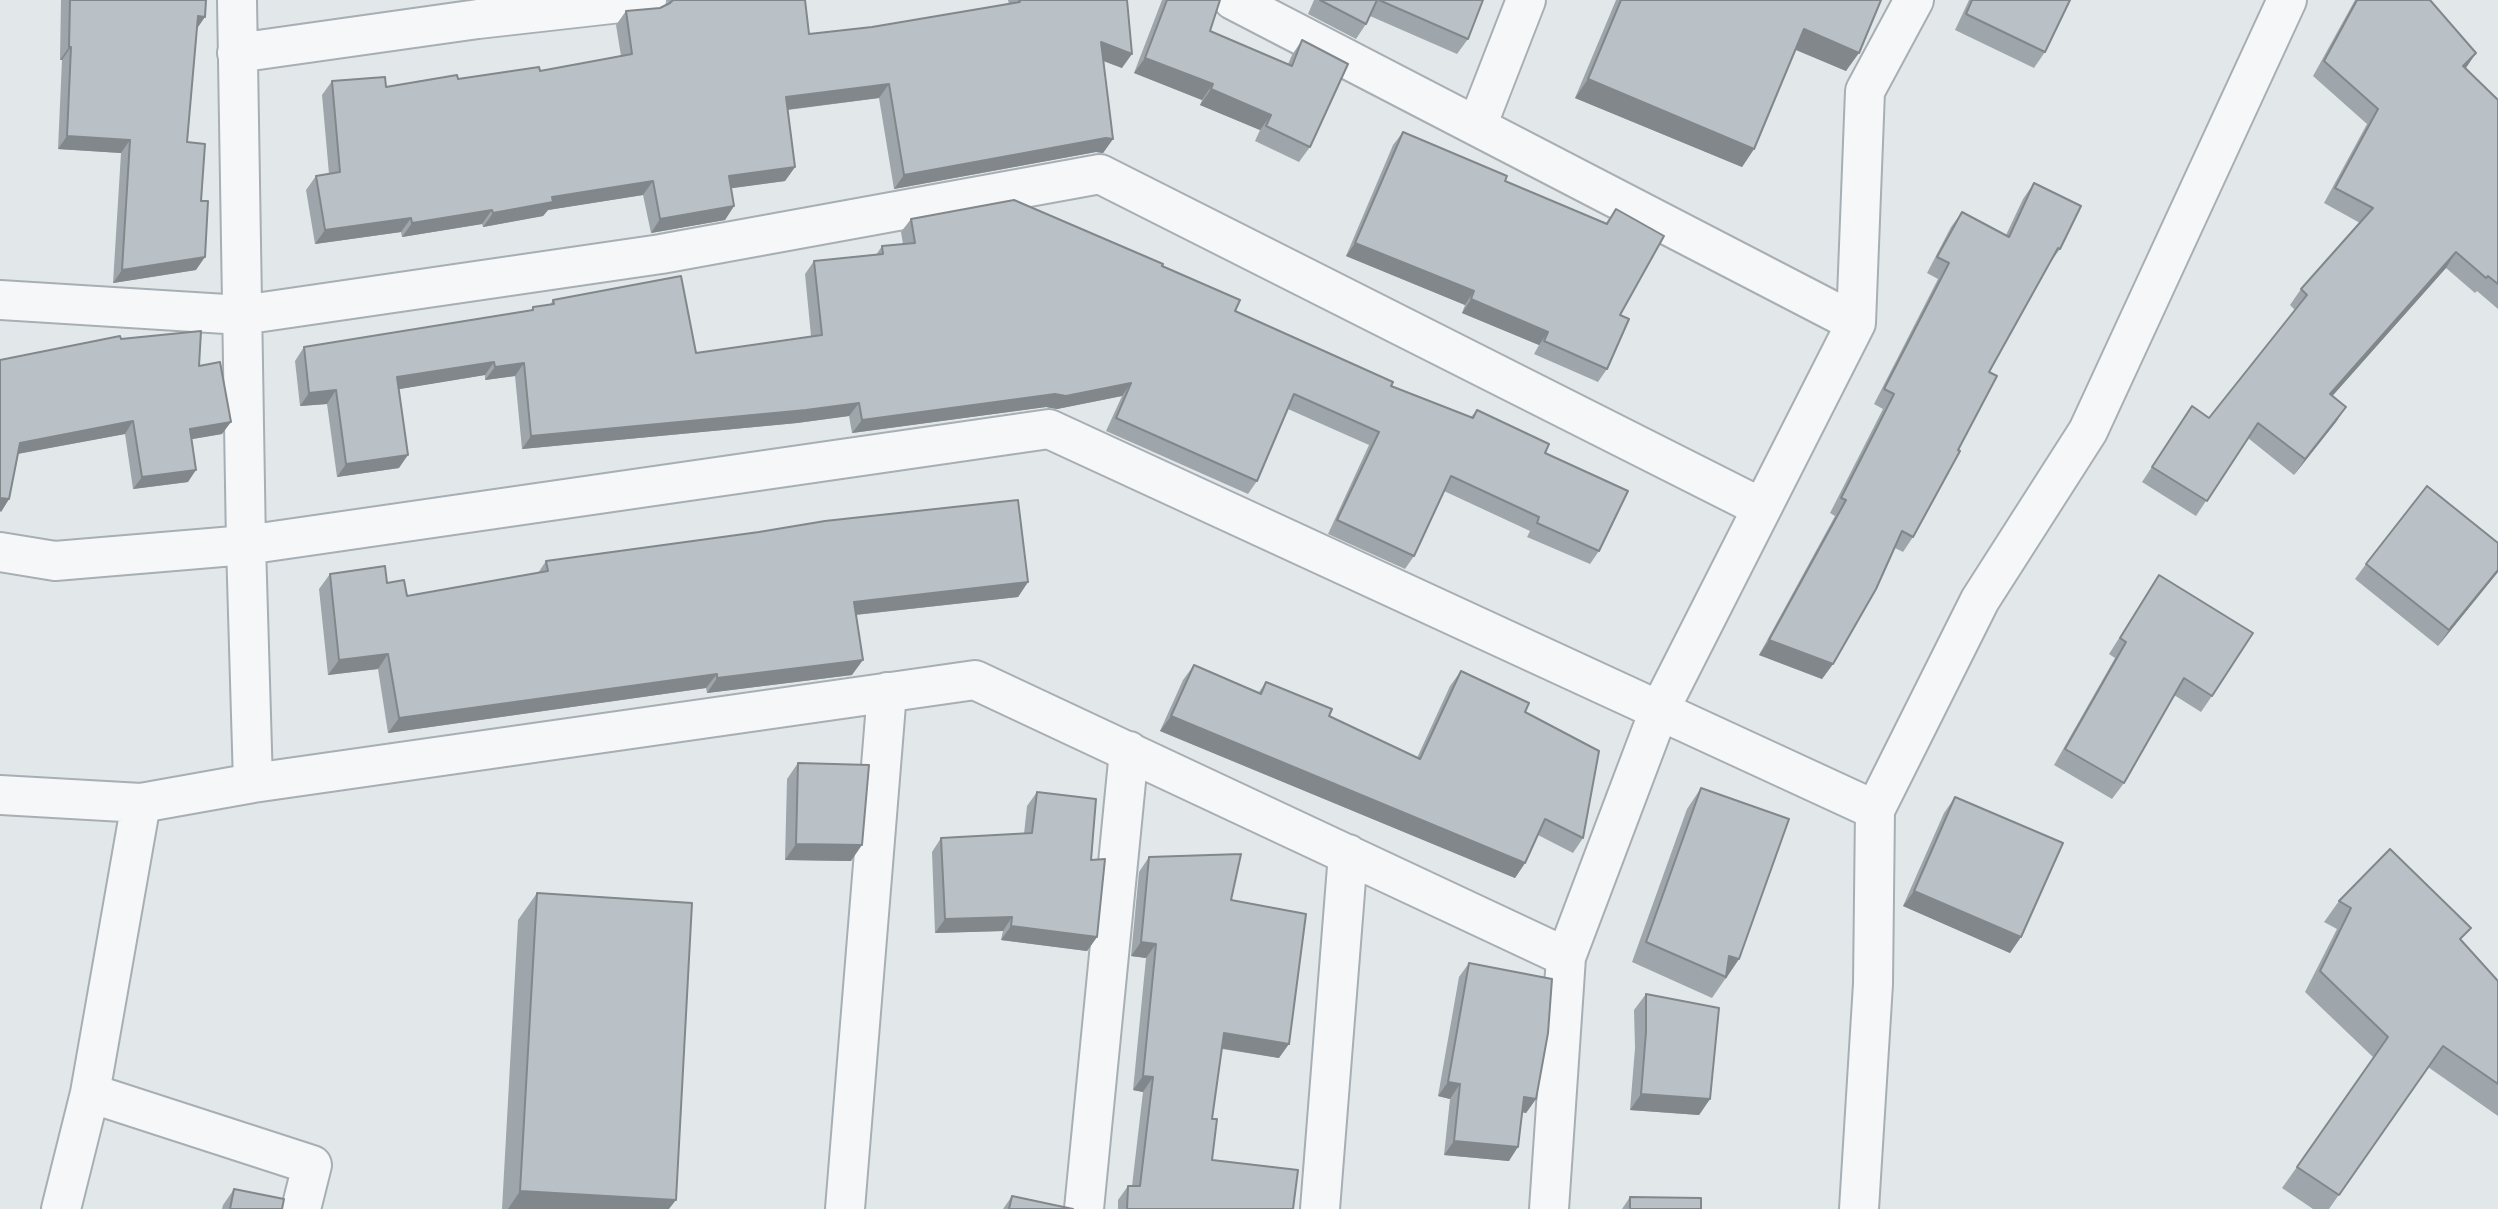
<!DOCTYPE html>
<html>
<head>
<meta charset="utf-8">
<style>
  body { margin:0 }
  canvas { display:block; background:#e2e7ea }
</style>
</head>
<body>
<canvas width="2498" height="1209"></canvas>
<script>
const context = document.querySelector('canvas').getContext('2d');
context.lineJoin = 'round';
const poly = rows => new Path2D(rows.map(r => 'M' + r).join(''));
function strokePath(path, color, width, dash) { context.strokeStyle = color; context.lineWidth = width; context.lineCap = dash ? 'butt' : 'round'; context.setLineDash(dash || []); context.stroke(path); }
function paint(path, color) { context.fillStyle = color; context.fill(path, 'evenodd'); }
const minor = poly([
  [237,0,246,545,253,783],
  [1233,0,1856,323],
  [237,53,478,19,647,0],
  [1477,126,1526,0],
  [0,300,242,315,661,254,1100,174,1762,508],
  [0,552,55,561,246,545,1049,429,1875,810],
  [0,795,141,803,253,783,975,680,1566,957],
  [90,1093,312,1165,301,1209],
  [61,1209,90,1093,141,803],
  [845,1209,887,692],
  [1084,1209,1129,751],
  [1320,1209,1348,854],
  [1549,1209,1566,957,1659,711,1856,323,1865,91,1914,0],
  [1859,1209,1873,984,1875,810,1980,600,2088,431,2287,0]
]);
strokePath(minor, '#a7afb4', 42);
strokePath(minor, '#f5f7f8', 38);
paint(poly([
  [61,0,206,0,197,28,187,142,201,201,196,270,113,283,121,153,58,149,62,60,60,60],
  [668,0,805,0,809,34,872,27,1009,4,1008,0,1127,0,1122,68,1103,61,1113,139,1103,153,1096,152,894,189,879,98,788,110,795,167,785,181,731,188,734,206,725,220,651,233,643,195,548,210,543,216,483,227,482,224,402,237,401,232,315,244,306,190,316,176,329,174,322,95,332,81,386,87,540,71,621,56,616,25,626,11,660,8,668,4],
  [1162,0,1220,0,1210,31,1288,64,1292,55,1302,40,1310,147,1299,162,1255,141,1260,130,1200,105,1202,100,1134,73],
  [1314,0,1483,0,1468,39,1457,54,1370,16,1366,24,1356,39,1308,14],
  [1616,0,1881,0,1846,71,1796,49,1754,149,1742,167,1575,98],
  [1969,0,2070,0,2045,52,2034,68,1955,30],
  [2355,0,2430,0,2476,53,2466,68,2498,100,2498,309,2477,291,2475,293,2446,268,2332,396,2346,407,2336,422,2294,475,2248,438,2196,516,2142,482,2192,406,2209,418,2295,310,2290,305,2301,289,2360,223,2324,203,2367,124,2313,76],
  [1403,132,1505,181,1606,223,1616,209,1620,315,1607,369,1598,382,1534,354,1539,345,1462,313,1465,305,1346,256,1393,145],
  [2034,183,2060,249,2049,264,1989,372,1913,537,1903,552,1895,548,1833,664,1822,679,1759,655,1835,516,1830,513,1883,409,1874,404,1938,279,1927,273,1951,227,1962,212,2006,235,2023,199],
  [911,219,1162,266,1235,311,1391,386,1471,417,1477,410,1545,453,1599,551,1590,564,1527,537,1530,531,1444,491,1414,556,1405,569,1328,534,1369,445,1288,409,1257,481,1248,494,1106,431,1122,396,1057,409,1046,407,852,433,849,416,797,423,522,449,515,376,485,380,485,375,399,389,399,468,337,477,327,404,300,406,295,361,304,347,531,310,533,307,550,305,553,300,696,353,811,336,805,274,814,261,876,255,882,246,903,244,901,232],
  [121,339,199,366,222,434,192,439,188,482,133,489,125,434,18,454,9,499,1,512,0,360],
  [2498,543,2498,572,2438,646,2355,579,2366,564],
  [546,561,1028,582,1018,597,856,615,852,675,707,693,706,688,388,733,378,669,328,675,319,589,330,574,387,583,407,596,538,573],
  [2159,575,2212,696,2201,712,2174,695,2124,783,2112,799,2054,765,2115,658,2109,654],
  [1194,665,1259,692,1266,682,1329,716,1417,758,1450,686,1461,671,1525,712,1583,838,1573,853,1538,835,1525,863,1515,878,1160,731,1183,680],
  [798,763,851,861,785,860,787,779],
  [1701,788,1739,959,1712,998,1632,962,1687,809],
  [1037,792,1091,860,1097,937,1087,951,1001,940,1003,931,935,933,932,852,941,838,1024,834,1027,806],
  [1955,797,2021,937,2010,953,1903,906,1944,813],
  [1149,857,1231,900,1279,1058,1222,1049,1212,1119,1212,1160,1293,1209,1118,1209,1118,1200,1128,1186,1132,1186,1143,1092,1133,1090,1146,958,1131,956,1139,872],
  [537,893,669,1209,502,1209,518,920],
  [2339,901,2462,941,2498,981,2498,1116,2428,1067,2329,1209,2313,1209,2282,1188,2374,1058,2305,992,2337,929,2324,922],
  [1469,963,1536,1099,1526,1113,1523,1112,1509,1161,1444,1155,1450,1099,1438,1096,1459,977],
  [1646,994,1710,1099,1699,1115,1630,1110,1635,1048,1634,1010],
  [234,1189,282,1209,222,1209,223,1205],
  [1012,1196,1073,1209,1003,1209],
  [1630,1197,1701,1209,1622,1209]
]), '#9fa6ab');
paint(poly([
  [198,16,205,17,196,30],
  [1804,29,1859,53,1846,71,1791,48],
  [1101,42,1132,54,1122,68,1091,56],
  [69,47,71,47,62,60,60,60],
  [2476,53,2465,69,2463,66],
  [1145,58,1213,84,1202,100,1134,73],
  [1588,79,1754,149,1742,167,1575,98],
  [889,84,879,98,776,111,786,97],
  [1211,89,1271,115,1260,130,1200,105],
  [67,136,130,140,121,153,58,149],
  [1106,138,1113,139,1103,153,1096,152,894,189,904,175],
  [795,167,785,181,719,190,729,176],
  [653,181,643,195,548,210,543,216,483,227,493,213,552,197],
  [734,206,725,220,651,233,660,219],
  [492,210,482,224,402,237,412,223],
  [411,218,401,232,315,244,325,230],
  [1355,243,1474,291,1465,305,1346,256],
  [2456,252,2446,268,2320,410,2330,394],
  [205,257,196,270,113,283,122,270],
  [1471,299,1548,332,1539,345,1462,313],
  [494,362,485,375,388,391,397,377],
  [524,363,515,376,485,380,495,367],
  [1131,383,1122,396,1057,409,1046,407,852,433,862,420],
  [336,390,327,404,300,406,309,393],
  [859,403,849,416,797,423,522,449,531,436],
  [2346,407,2336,422,2294,475,2305,459],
  [133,421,125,434,11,455,20,443],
  [231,422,222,434,181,441,190,429],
  [408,455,399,468,337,477,346,464],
  [196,470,188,482,133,489,142,477],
  [0,498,9,499,1,512,0,511],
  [2498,570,2498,572,2438,646,2449,630],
  [1028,582,1018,597,844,616,854,602],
  [1769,640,1833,664,1822,679,1759,655],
  [388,654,378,669,328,675,339,660],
  [863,660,852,675,707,693,717,678],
  [717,674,706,688,388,733,399,718],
  [1171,716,1525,863,1515,878,1160,731],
  [796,844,862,845,851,861,785,860],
  [1914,891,2021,937,2010,953,1903,906],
  [1012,917,1003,931,935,933,945,919],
  [1011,926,1097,937,1087,951,1001,940],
  [1141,942,1156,944,1146,958,1131,956],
  [1729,956,1739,959,1725,980,1726,977],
  [1224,1033,1289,1044,1279,1058,1214,1047],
  [1143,1076,1153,1077,1143,1092,1133,1090],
  [1448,1082,1460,1084,1450,1099,1438,1096],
  [1641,1094,1710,1099,1699,1115,1630,1110],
  [1524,1097,1536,1099,1526,1113,1515,1111],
  [1454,1141,1518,1147,1509,1161,1444,1155],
  [520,1191,676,1200,669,1209,508,1209]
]), '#82878b');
const building = poly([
  [70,0,206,0,205,17,198,16,187,142,205,144,201,201,208,201,205,257,122,270,130,140,67,136,71,47,69,47,70,0],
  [673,0,805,0,809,34,872,27,1020,2,1019,0,1127,0,1132,54,1101,42,1113,139,1106,138,904,175,889,84,786,97,795,167,729,176,734,206,660,219,653,181,552,197,553,202,493,213,492,210,412,223,411,218,325,230,316,176,340,172,332,81,385,77,386,87,457,75,458,79,539,67,540,71,632,54,626,11,660,8,670,3,673,0],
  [1167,0,1220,0,1210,31,1292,66,1302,40,1348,64,1310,147,1266,126,1271,115,1211,89,1213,84,1145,58,1167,0],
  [1320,0,1377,0,1366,24,1320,0],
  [1379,0,1483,0,1468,39,1379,0],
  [1621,0,1881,0,1859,53,1804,29,1754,149,1588,79,1621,0],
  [1972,0,2070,0,2045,52,1966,14,1972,0],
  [2357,0,2430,0,2476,53,2463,66,2498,100,2498,284,2488,276,2486,278,2456,252,2330,394,2346,407,2305,459,2258,423,2207,501,2152,467,2192,406,2209,418,2307,295,2301,289,2373,208,2335,188,2378,109,2324,61,2357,0],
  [1403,132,1507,176,1505,181,1607,224,1616,209,1664,236,1620,315,1629,319,1607,369,1544,341,1548,332,1471,299,1474,291,1355,243,1403,132],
  [2034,183,2081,206,2060,249,2058,248,1989,372,1997,376,1958,450,1960,451,1913,537,1902,531,1876,589,1833,664,1769,640,1846,500,1841,498,1894,394,1884,389,1949,263,1937,257,1962,212,2009,237,2034,183],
  [1014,200,1163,264,1162,266,1240,300,1235,311,1393,382,1391,386,1473,418,1477,410,1549,444,1545,453,1628,491,1599,551,1537,523,1539,517,1451,476,1414,556,1337,520,1379,432,1294,394,1257,481,1116,418,1131,383,1066,396,1055,394,862,420,859,403,806,410,531,436,524,363,495,367,494,362,397,377,408,455,346,464,336,390,309,393,304,347,533,310,533,307,554,304,553,300,681,276,696,353,822,335,814,261,883,254,882,246,915,243,911,219,1014,200],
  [201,331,199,366,220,362,231,422,190,429,196,470,142,477,133,421,20,443,9,499,0,498,0,360,120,336,121,339,201,331],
  [2427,486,2498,543,2498,570,2449,630,2366,564,2427,486],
  [1018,500,1028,582,854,602,863,660,717,678,717,674,399,718,388,654,339,660,330,574,385,566,387,583,404,580,407,596,548,571,546,561,759,532,825,521,1018,500],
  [2159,575,2253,633,2212,696,2184,678,2124,783,2065,749,2126,642,2120,638,2159,575],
  [1194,665,1261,694,1266,682,1332,709,1329,716,1420,759,1461,671,1529,703,1525,712,1599,751,1583,838,1545,819,1525,863,1171,716,1194,665],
  [798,763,869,765,862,845,796,844,798,763],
  [1701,788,1789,819,1739,959,1729,956,1726,977,1646,942,1701,788],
  [1037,792,1096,799,1091,860,1105,859,1097,937,1011,926,1012,917,945,919,941,838,1032,833,1037,792],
  [1955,797,2063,843,2021,937,1914,891,1955,797],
  [2390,849,2471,928,2460,939,2498,981,2498,1084,2443,1046,2339,1195,2297,1167,2388,1037,2320,971,2351,908,2339,901,2390,849],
  [1241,854,1231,900,1306,914,1289,1044,1224,1033,1212,1119,1217,1119,1212,1160,1298,1170,1293,1209,1127,1209,1128,1186,1140,1186,1153,1077,1143,1076,1156,944,1141,942,1149,857,1241,854],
  [537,893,692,903,676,1200,520,1191,537,893],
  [1469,963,1552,979,1548,1033,1536,1099,1524,1097,1518,1147,1454,1141,1460,1084,1448,1082,1469,963],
  [1646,994,1719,1008,1710,1099,1641,1094,1646,1032,1646,994],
  [234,1189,284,1199,282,1209,230,1209,234,1189],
  [1012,1196,1073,1209,1009,1209,1012,1196],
  [1630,1197,1701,1198,1701,1209,1630,1209,1630,1197]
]);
paint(building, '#b9c1c7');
strokePath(building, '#82878b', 2);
</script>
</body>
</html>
